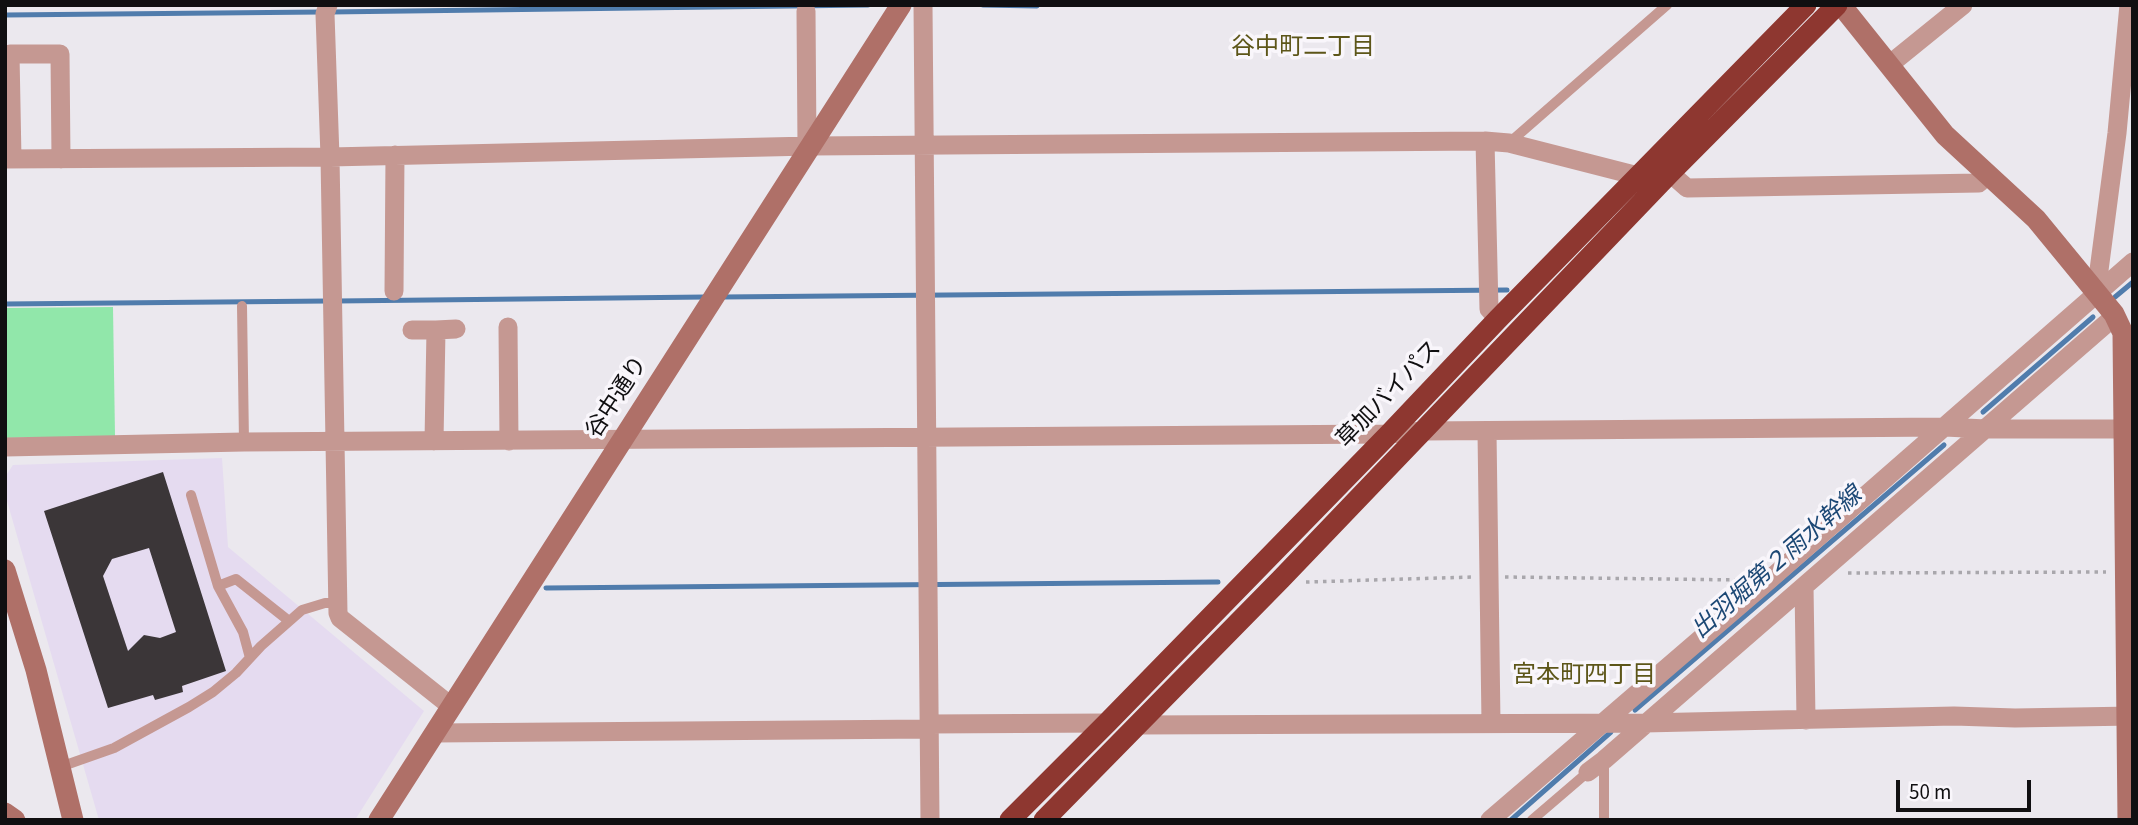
<!DOCTYPE html>
<html>
<head>
<meta charset="utf-8">
<style>
  body { margin:0 }
  #map { position:relative; width:2138px; height:825px; overflow:hidden; background:#ebe8ee; font-family:"Source Sans 3",sans-serif }
  canvas { display:block }
  .frame { position:absolute; inset:0; border:7px solid #100f11; pointer-events:none }
  .scale { position:absolute; left:1896px; top:780px; width:135px; height:32px; box-sizing:border-box; border:4px solid #100f11; border-top:0; padding-left:9px; font-size:21px; line-height:24px; white-space:nowrap; color:#100f11; -webkit-text-stroke:5px #f9f6fb; paint-order:stroke }
</style>
</head>
<body>
<div id="map">
<canvas width="2138" height="825"></canvas>
<div class="frame"></div>
<div class="scale">50 m</div>
</div>
<script>
const context = document.querySelector('canvas').getContext('2d');
context.lineJoin = 'round';
function paint(path, color) { context.fillStyle = color; context.fill(path, 'evenodd'); }
const poly = rows => new Path2D(rows.map(r => 'M' + r).join(''));
function strokePath(path, color, width, dash) { context.strokeStyle = color; context.lineWidth = width; context.lineCap = dash ? 'butt' : 'round'; context.setLineDash(dash || []); context.stroke(path); }
function label(font, color, halo, rows, align = 'center') {
  context.font = font + ' "Source Sans 3","Noto Sans JP",sans-serif'; context.lineWidth = 7; context.setLineDash([]); context.textBaseline = 'middle'; context.strokeStyle = halo; context.fillStyle = color; for (const [text, x, y, turn = 0] of rows) {
    context.save(); context.translate(x, y); context.rotate((+turn || 0) * Math.PI / 180); context.textAlign = isNaN(turn) ? turn : align; if (halo) context.strokeText(text, 0, 0); context.fillText(text, 0, 0); context.restore();
  }
}
paint(poly([
  [222,458,228,547,424,711,355,820,99,820,5,494,5,477,13,465]
]), '#e5dbf0');
paint(poly([
  [113,307,115,436,5,438,5,308]
]), '#91e7aa');
strokePath(poly([
  [983,5,1037,6],
  [330,12,868,5],
  [5,15,321,12],
  [722,297,1507,290],
  [2115,297,2133,282],
  [337,301,706,297],
  [5,304,328,301],
  [1983,412,2093,317],
  [546,588,1218,582],
  [1635,710,1944,445],
  [1511,820,1611,732]
]), '#507cac', 5);
paint(poly([
  [163,472,226,671,182,686,183,692,155,700,153,695,108,708,44,511],
  [149,548,176,632,160,638,144,635,128,651,103,576,112,559]
]), '#3b3638');
strokePath(poly([
  [1848,573,2106,572],
  [1505,577,1742,580],
  [1306,582,1473,577]
]), '#a9a7ac', 3.5, [3.5, 5]);
strokePath(poly([
  [1509,143,1667,5],
  [242,306,244,442],
  [191,495,218,586],
  [250,658,243,632,218,586,236,579,289,621],
  [1604,760,1604,820],
  [60,767,114,748,189,707,213,692,236,673,261,646,302,610,325,603,338,603],
  [1532,820,1588,772]
]), '#c59892', 10);
strokePath(poly([
  [328,5,325,14,330,157,338,613,340,618,452,707],
  [923,5,930,820],
  [806,11,807,147],
  [1889,65,1963,5],
  [1485,141,1489,309,1498,319],
  [5,159,330,157,811,146,1485,141,1509,143,1638,176],
  [12,159,10,54,60,54,61,159],
  [1670,173,1687,188,1979,183,1987,174],
  [394,291,395,155],
  [2096,293,2117,133,2129,5],
  [508,327,509,441],
  [412,330,436,330,434,441],
  [436,330,456,329],
  [1487,432,1491,723],
  [5,447,244,442,1389,434,1424,431,1945,427,1986,429,2133,429],
  [1804,586,1806,720],
  [929,724,1107,723],
  [1137,725,1644,723,1954,716,2015,718,2133,716],
  [435,733,929,729],
  [1588,772,1604,760,2115,316],
  [1490,820,1769,580,2133,262]
]), '#c59892', 19);
strokePath(poly([
  [1841,5,1945,135,2036,219,2114,314,2123,333,2128,820],
  [5,570,36,670,73,820],
  [5,813,15,820],
  [379,820,901,5]
]), '#af7068', 21);
strokePath(poly([
  [1010,820,1107,723,1389,434,1498,319,1806,5],
  [1044,820,1281,579,1670,173,1837,5]
]), '#8e3730', 21);
label('23px', '#100f11', '#f9f6fb', [
  ["草加バイパス",1390,395,-46],
  ["谷中通り",618,398,-57]
]);
label('24px', '#5d5619', '#f9f6fb', [
  ["谷中町二丁目",1303,49],
  ["宮本町四丁目",1584,677]
]);
label('italic 24px', '#1c4875', '#f9f6fb', [
  ["出羽堀第２雨水幹線",1778,564,-41]
]);
</script>
</body>
</html>
